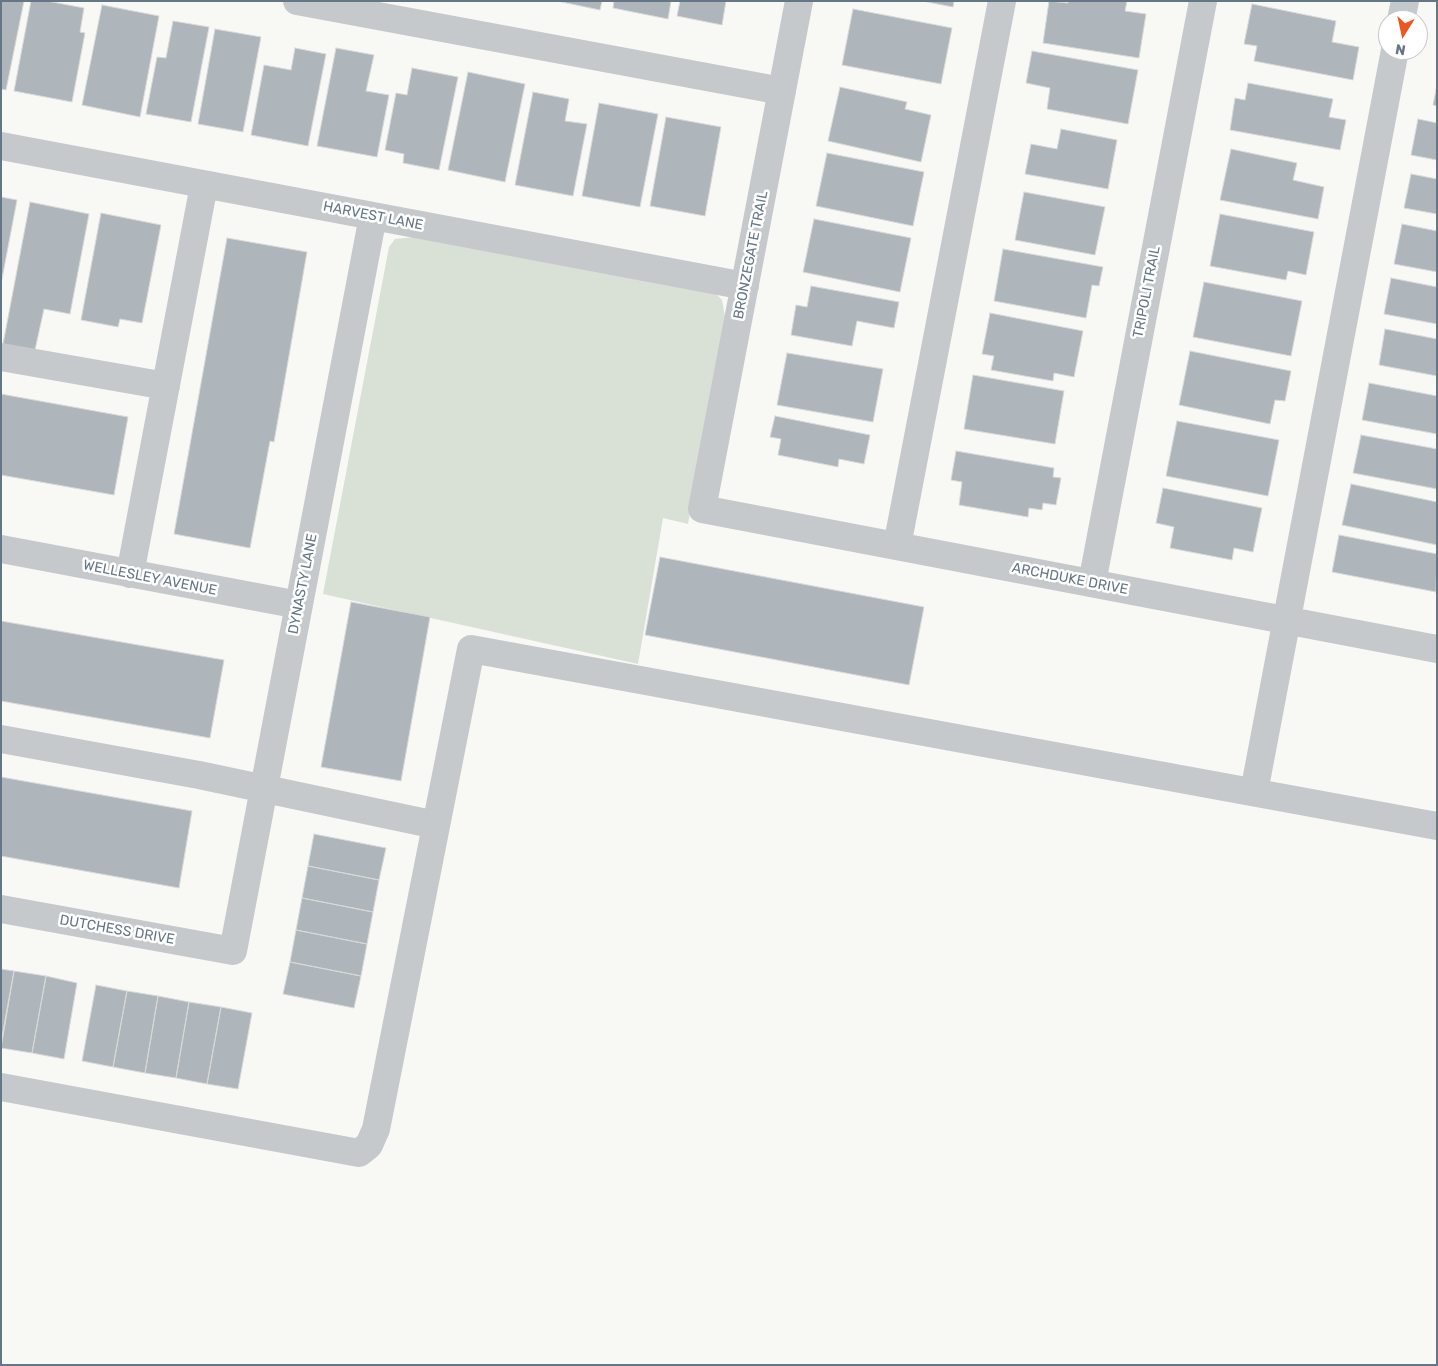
<!DOCTYPE html>
<html>
<head>
<meta charset="utf-8">
<style>
  body { margin:0 }
  #map { position:relative; width:1438px; height:1366px; overflow:hidden; background:#f8f8f5; font-family:Rubik,sans-serif }
  canvas { display:block }
  .frame { position:absolute; inset:0; border:2px solid #657787; pointer-events:none }
  .north { position:absolute; left:1378px; top:10px; width:50px; height:50px; box-sizing:border-box; background:#fff; border:1px solid #c1c9cf; border-radius:50%; rotate:190deg; font-size:14px; font-weight:700; line-height:20px; text-align:center; color:#657787 }
  .north::after { content:''; display:block; margin:auto; width:18px; height:22px; background:#ec5621; clip-path:polygon(50% 0,100% 100%,50% 72%,0 100%) }
</style>
</head>
<body>
<div id="map">
<canvas width="1438" height="1366"></canvas>
<div class="frame"></div>
<div class="north">N</div>
</div>
<script>
const context = document.querySelector('canvas').getContext('2d');
context.lineJoin = 'round';
function paint(path, color) { context.fillStyle = color; context.fill(path, 'evenodd'); }
const poly = rows => new Path2D(rows.map(r => 'M' + r).join(''));
function strokePath(path, color, width, dash) { context.strokeStyle = color; context.lineWidth = width; context.lineCap = dash ? 'butt' : 'round'; context.setLineDash(dash || []); context.stroke(path); }
function label(font, color, halo, rows, align = 'center') {
  context.font = font + ' Rubik,sans-serif'; context.lineWidth = 5; context.setLineDash([]); context.textBaseline = 'middle'; context.strokeStyle = halo; context.fillStyle = color; for (const [text, x, y, turn = 0] of rows) {
    context.save(); context.translate(x, y); context.rotate((+turn || 0) * Math.PI / 180); context.textAlign = isNaN(turn) ? turn : align; if (halo) context.strokeText(text, 0, 0); context.fillText(text, 0, 0); context.restore();
  }
}
paint(poly([
  [414,237,714,292,722,300,725,317,688,524,663,518,638,664,323,594,389,247,395,239]
]), '#d9e0d6');
const building = poly([
  [1,1,24,1,6,90,1,89,1,1],
  [31,1,47,1,84,8,80,32,85,33,72,102,14,91,31,1],
  [557,1,602,1,600,10,557,1],
  [614,1,671,1,668,19,613,8,614,1],
  [680,1,726,1,722,25,677,16,680,1],
  [922,1,954,1,953,7,922,1],
  [1049,1,1068,3,1068,1,1127,1,1125,11,1146,14,1139,58,1043,43,1049,1],
  [1252,4,1336,21,1332,42,1359,47,1353,80,1254,61,1257,46,1244,44,1252,4],
  [102,5,159,16,140,117,82,105,102,5],
  [853,9,952,28,941,84,842,65,853,9],
  [173,21,209,27,191,122,146,114,157,57,166,58,173,21],
  [215,29,261,37,243,132,198,124,215,29],
  [295,48,326,54,308,146,251,135,264,65,291,70,295,48],
  [336,48,374,55,366,91,389,95,377,157,317,146,336,48],
  [1032,51,1138,70,1128,124,1047,109,1050,88,1026,83,1032,51],
  [412,68,458,77,439,170,403,163,404,154,385,150,396,93,407,95,412,68],
  [468,72,525,84,505,182,448,170,468,72],
  [1248,83,1333,99,1329,117,1346,120,1340,150,1230,130,1235,98,1245,100,1248,83],
  [1437,85,1437,106,1433,105,1437,85],
  [840,87,907,102,905,109,931,115,921,162,828,141,840,87],
  [533,92,569,99,565,121,587,124,573,196,515,185,533,92],
  [599,103,658,114,640,207,582,196,599,103],
  [666,117,721,127,705,216,650,206,666,117],
  [1418,119,1437,123,1437,160,1411,155,1418,119],
  [1061,129,1117,140,1108,189,1025,174,1031,144,1057,149,1061,129],
  [1231,149,1297,163,1293,180,1324,187,1318,219,1220,200,1231,149],
  [827,153,924,172,913,226,816,206,827,153],
  [1411,174,1437,179,1437,214,1404,208,1411,174],
  [1024,192,1105,207,1095,255,1015,240,1024,192],
  [1,197,17,200,1,284,1,197],
  [30,202,89,214,70,314,44,309,35,350,3,344,30,202],
  [101,213,161,225,142,323,120,319,118,327,81,320,101,213],
  [1220,214,1314,232,1306,275,1288,271,1286,280,1210,266,1220,214],
  [814,219,911,238,900,292,803,272,814,219],
  [1402,224,1437,231,1437,272,1394,264,1402,224],
  [227,238,307,252,274,442,270,441,250,548,174,534,227,238],
  [1003,249,1103,267,1099,286,1092,285,1086,318,994,301,1003,249],
  [1391,278,1437,287,1437,324,1384,314,1391,278],
  [1204,282,1302,301,1291,356,1193,337,1204,282],
  [811,286,899,302,894,328,857,321,852,346,791,335,796,305,807,307,811,286],
  [990,313,1083,331,1074,377,1054,373,1053,381,991,370,994,356,982,354,990,313],
  [1385,329,1437,339,1437,376,1379,365,1385,329],
  [1190,351,1291,371,1285,401,1275,400,1270,424,1179,405,1190,351],
  [787,353,883,369,873,422,777,405,787,353],
  [973,375,1064,391,1055,444,964,429,973,375],
  [1369,383,1437,396,1437,434,1362,420,1369,383],
  [1,394,128,417,114,495,1,475,1,394],
  [775,416,870,435,864,464,839,459,838,467,778,455,781,439,770,437,775,416],
  [1177,421,1279,440,1268,496,1166,476,1177,421],
  [1361,435,1437,449,1437,489,1353,473,1361,435],
  [956,451,1054,468,1053,477,1061,478,1056,505,1043,503,1042,510,1029,508,1028,517,959,505,962,482,951,480,956,451],
  [1351,484,1437,502,1437,545,1342,525,1351,484],
  [1163,488,1262,508,1253,552,1234,548,1232,560,1170,548,1174,527,1156,523,1163,488],
  [1339,535,1437,554,1436,592,1332,572,1339,535],
  [660,557,924,607,909,685,645,635,660,557],
  [351,602,430,617,401,781,321,767,351,602],
  [1,621,224,660,210,738,1,701,1,621],
  [1,777,192,811,179,888,1,856,1,777],
  [314,834,386,848,379,880,308,866,314,834],
  [308,866,379,880,373,912,302,898,308,866],
  [302,898,373,912,367,944,296,930,302,898],
  [296,930,367,944,361,976,290,962,296,930],
  [290,962,361,976,354,1008,283,994,290,962],
  [1,969,14,971,1,1042,1,969],
  [14,971,46,976,32,1053,1,1048,14,971],
  [46,976,77,983,64,1059,32,1053,46,976],
  [96,985,127,991,113,1067,82,1061,96,985],
  [127,991,158,996,145,1073,113,1067,127,991],
  [158,996,189,1002,176,1078,145,1073,158,996],
  [189,1002,221,1007,207,1084,176,1078,189,1002],
  [221,1007,252,1013,238,1089,207,1084,221,1007]
]);
paint(building, '#aeb6bc');
strokePath(building, '#d9d9d7', 1);
strokePath(poly([
  [297,1,782,91],
  [799,1,702,509,1437,649],
  [1401,20,1405,1],
  [1,146,745,286],
  [1,357,166,386],
  [897,546,1002,1],
  [1,549,299,605],
  [130,574,204,185],
  [1092,583,1203,1],
  [1,739,199,775,436,825],
  [1254,792,1395,50],
  [1,909,233,951,373,216],
  [1,1087,359,1153,369,1145,376,1129,471,649,1437,826]
]), '#c5c9cc', 28);
label('14px', '#657787', '#fff', [
  ["HARVEST LANE",373,216,11],
  ["BRONZEGATE TRAIL",751,255,-79],
  ["TRIPOLI TRAIL",1147,292,-79],
  ["WELLESLEY AVENUE",150,578,11],
  ["ARCHDUKE DRIVE",1070,579,11],
  ["DYNASTY LANE",303,584,-79],
  ["DUTCHESS DRIVE",117,930,10]
]);
</script>
</body>
</html>
